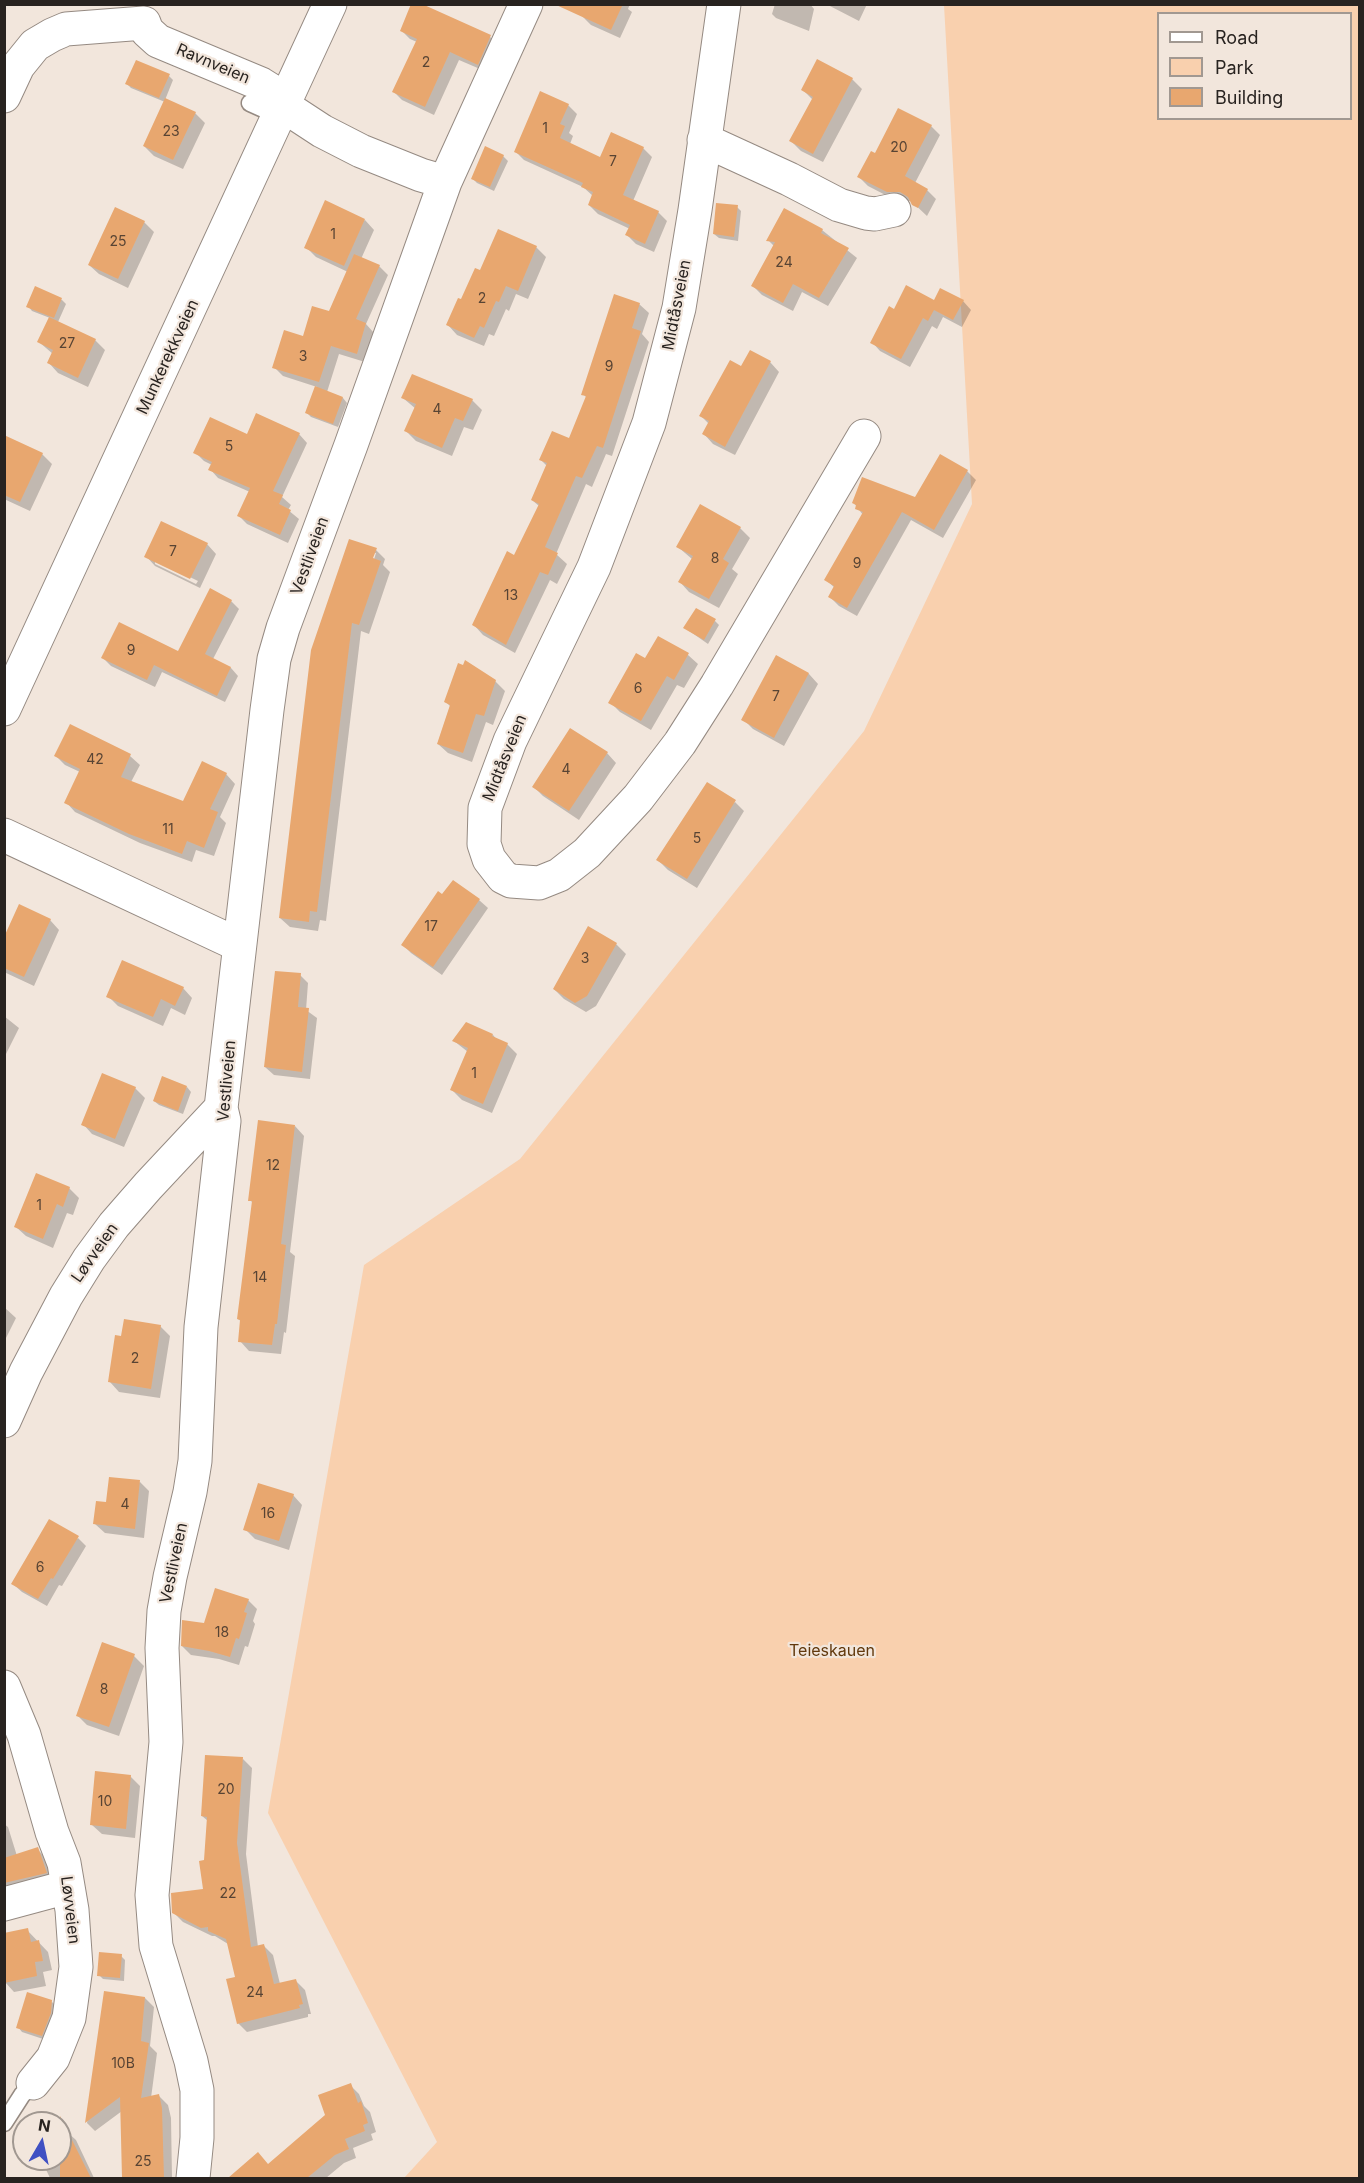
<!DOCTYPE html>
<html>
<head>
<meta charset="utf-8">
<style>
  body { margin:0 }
  #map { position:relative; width:1364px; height:2183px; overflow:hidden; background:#f2e6dc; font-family:Inter,sans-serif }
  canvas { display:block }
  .frame { position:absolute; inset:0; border:6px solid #282320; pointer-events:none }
  .legend { position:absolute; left:1157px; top:12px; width:195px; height:108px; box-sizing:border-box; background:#f2e6dc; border:2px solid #a19891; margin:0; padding:8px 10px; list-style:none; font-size:18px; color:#282320 }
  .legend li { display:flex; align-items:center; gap:12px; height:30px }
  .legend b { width:30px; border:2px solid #a19891 }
  .north { position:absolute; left:12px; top:2111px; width:60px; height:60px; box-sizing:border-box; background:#f2e6dc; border:2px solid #a19891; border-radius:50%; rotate:9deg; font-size:16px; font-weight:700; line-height:24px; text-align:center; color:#282320 }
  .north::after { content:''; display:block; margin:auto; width:21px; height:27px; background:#3f50c3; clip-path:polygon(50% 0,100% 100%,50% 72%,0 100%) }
</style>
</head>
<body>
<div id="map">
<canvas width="1364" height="2183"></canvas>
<div class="frame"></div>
<ul class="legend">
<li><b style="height:8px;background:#fff"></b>Road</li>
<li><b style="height:16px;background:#f9d0ae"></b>Park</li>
<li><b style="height:16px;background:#e8a76f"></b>Building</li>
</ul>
<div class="north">N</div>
</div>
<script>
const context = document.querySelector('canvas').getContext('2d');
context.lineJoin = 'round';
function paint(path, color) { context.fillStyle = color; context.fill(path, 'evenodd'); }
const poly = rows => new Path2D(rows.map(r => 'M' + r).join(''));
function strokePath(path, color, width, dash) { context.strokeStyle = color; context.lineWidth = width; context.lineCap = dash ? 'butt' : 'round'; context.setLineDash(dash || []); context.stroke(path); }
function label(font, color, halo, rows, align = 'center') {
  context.font = font + ' Inter,sans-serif'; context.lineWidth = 4.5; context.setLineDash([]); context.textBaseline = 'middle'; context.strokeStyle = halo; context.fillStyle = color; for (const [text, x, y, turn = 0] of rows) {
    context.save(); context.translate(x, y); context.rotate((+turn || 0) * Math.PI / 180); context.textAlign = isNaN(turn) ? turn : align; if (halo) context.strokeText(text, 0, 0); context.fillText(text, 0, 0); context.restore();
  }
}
paint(poly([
  [944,5,1359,5,1359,2178,404,2178,437,2142,268,1813,364,1265,520,1159,864,731,972,504],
  [1158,14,1350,14,1350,118,1158,118]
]), '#f9d0ae');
paint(poly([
  [588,4,630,4,628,9,632,12,620,38,591,25,582,16],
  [775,4,810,4,814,9,809,31,776,18,772,14],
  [826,4,867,4,859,21],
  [401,30,490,37,499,45,487,72,459,60,434,115,402,100,394,92,417,42,410,39],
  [169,76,173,80,165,100,195,113,205,123,183,169,154,156,144,146,165,102,131,88,127,84],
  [852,79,862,89,823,162,801,151,791,141,813,100,803,90],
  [568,105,577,114,569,133,573,136,570,144,600,159,643,148,652,157,633,201,658,212,667,221,654,252,636,244,627,235,630,229,598,214,589,205,593,196,583,187,524,160,515,151],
  [931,126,940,135,915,183,927,190,936,199,927,216,911,201,897,201,868,186,859,177,876,155],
  [503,156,508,161,494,191,477,183,472,178],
  [737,207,741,211,738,241,719,238,714,234],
  [365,220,374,230,361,259,379,266,388,275,366,324,374,333,365,362,339,354,327,392,343,398,347,403,338,427,311,417,307,413,317,387,283,376,274,367,330,313,348,272,316,257,306,247],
  [144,222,154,232,128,288,99,274,89,265],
  [822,230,857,258,828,306,802,292,793,311,762,295,753,286,774,246,768,240],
  [536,247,546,257,528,299,516,294,509,311,506,309,494,336,489,334,484,346,457,335,448,325,462,301],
  [36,288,62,300,66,304,58,322,95,340,105,350,88,387,58,373,49,363,53,354,39,342,50,318,32,311,28,306],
  [963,301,971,310,962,327,943,317,937,329,932,326,910,367,880,351,872,342,934,302],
  [639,304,649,313,642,334,649,342,612,456,606,454,592,487,586,484,556,554,567,564,557,584,550,580,515,653,483,635,474,625,515,557,539,506,532,500,547,466,541,460,570,440,587,398,583,394],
  [770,362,779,372,735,455,713,444,704,434,709,424,701,416],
  [403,398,472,400,482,410,473,430,464,427,452,456,416,441,406,431,416,409],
  [299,434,307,443,282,497,291,505,288,510,299,519,288,543,247,524,239,516,250,492,218,478,210,469,212,465,204,461,195,452,247,436],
  [4,436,42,454,52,464,30,511,4,499],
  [967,471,976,480,943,538,911,520,857,616,839,606,830,597,835,588,826,580,863,515,854,503,916,499],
  [740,528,750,538,732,569,738,574,719,608,689,592,680,582,692,559,678,547],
  [350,541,376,550,385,559,383,565,390,572,369,634,361,631,326,921,320,920,318,931,290,927,280,918,313,650],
  [373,553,376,553,372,566,369,565],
  [207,544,216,554,200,588,155,566,146,556],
  [155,560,198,581,196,584,155,564],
  [231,601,239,609,213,659,231,668,238,676,225,702,162,672,155,687,111,666,103,658,179,653],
  [715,621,719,625,708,644,685,628],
  [688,655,698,664,684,688,677,685,651,730,620,712,610,702,646,660],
  [777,657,809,674,818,684,784,746,753,729,743,719],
  [495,681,505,691,493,725,486,722,472,762,448,753,438,744,451,707,446,702],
  [71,726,130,756,140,765,131,782,184,803,226,774,235,784,220,817,226,823,214,856,196,850,192,862,140,843,75,812,66,802,80,772,65,765,56,756],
  [607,753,616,763,579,820,543,796,534,787],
  [735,802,744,811,697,888,668,870,658,860],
  [443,897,479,900,488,908,442,975,411,953,403,945],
  [50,920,59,930,34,986,4,972,4,932,8,934],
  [589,928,616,944,626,954,596,1006,586,1012,564,999,554,989],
  [300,975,308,983,306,1010,317,1018,310,1079,274,1075,265,1067],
  [183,988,192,998,185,1015,171,1008,163,1026,118,1006,108,996],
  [4,1016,19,1028,4,1058],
  [493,1035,498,1041,507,1044,517,1054,492,1113,462,1100,452,1090,468,1052,454,1041],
  [187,1087,191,1092,183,1114,159,1105,154,1101],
  [135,1088,145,1098,124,1147,92,1134,83,1124],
  [295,1126,304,1136,290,1252,295,1256,286,1333,284,1332,281,1354,249,1351,240,1341,242,1322,238,1319,253,1203,250,1200],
  [69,1188,79,1198,73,1215,67,1213,53,1248,26,1236,16,1227],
  [4,1307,16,1318,4,1342],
  [160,1326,170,1336,160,1398,119,1392,110,1382],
  [140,1482,149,1491,144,1538,105,1533,95,1524,107,1503],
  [293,1495,302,1505,289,1550,255,1539,245,1529],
  [78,1538,86,1546,62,1586,59,1585,47,1606,22,1592,13,1584],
  [248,1600,257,1609,253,1621,255,1624,248,1647,245,1646,239,1665,219,1659,191,1655,182,1646],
  [103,1644,134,1656,144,1666,119,1736,87,1725,77,1715],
  [243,1759,252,1768,246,1854,258,1947,264,1946,273,1955,280,1984,295,1980,305,1990,311,2014,308,2014,308,2017,247,2032,238,2023,237,1978,228,1944,215,1936,212,1936,183,1922,174,1913,204,1890,208,1821,202,1816],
  [130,1776,140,1786,135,1838,102,1834,92,1825],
  [4,1824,8,1827,17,1856,37,1849,45,1857,53,1881,4,1893],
  [27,1930,48,1952,52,1970,43,1972,46,1986,14,1992,5,1982],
  [121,1956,125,1960,124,1981,103,1979,99,1975],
  [106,1993,145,1998,154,2007,150,2046,157,2053,151,2098,159,2096,168,2105,171,2118,172,2178,123,2178,122,2111,95,2131,87,2123],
  [52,2002,56,2006,46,2040,22,2032,18,2027],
  [350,2085,359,2094,364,2106,370,2112,376,2132,371,2134,373,2140,353,2148,356,2158,344,2163,326,2178,231,2178,269,2166,327,2116],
  [66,2131,76,2140,94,2178,50,2178,41,2159,60,2159,60,2134]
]), '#0003');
paint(poly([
  [411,4,422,4,491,35,478,65,450,52,425,107,392,92,417,39,400,31],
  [554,4,623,4,611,30],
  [817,59,853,78,813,154,789,141,813,97,801,90],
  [136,60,170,74,159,98,125,84],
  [540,91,569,104,560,124,565,126,560,138,600,157,611,132,644,147,623,195,659,211,645,244,625,235,630,225,588,205,593,192,581,187,583,183,514,152],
  [165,98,196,112,173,160,143,146],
  [898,108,932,125,905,176,928,189,918,208,912,205,908,197,900,192,887,192,857,177,871,151,875,153],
  [485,146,504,155,490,187,471,179],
  [325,200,365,219,344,266,304,248],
  [716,203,738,205,734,237,713,234],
  [115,207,145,221,118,279,88,265],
  [784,208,823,229,821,233,849,248,819,298,793,284,783,303,751,286,775,242,766,241],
  [498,229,537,246,518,291,506,286,499,302,496,301,484,328,480,326,474,338,446,325,458,298,461,299,475,268,480,270],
  [354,254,380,265,356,319,366,323,357,354,331,346,319,382,272,368,284,330,303,336,312,306,329,311],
  [906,285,934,300,940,288,964,300,953,320,934,310,928,321,923,318,901,359,870,343,889,306,894,309],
  [35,286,62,298,54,318,26,307],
  [614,294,640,303,632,328,641,331,603,448,597,446,582,478,576,476,545,547,558,553,548,575,540,572,506,645,472,625,507,551,514,555,539,504,531,500,547,463,539,460,552,431,569,438,586,396,581,395],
  [49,317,96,339,78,378,47,363,53,350,37,342],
  [750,350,771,361,725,447,702,434,709,421,699,416,730,360,741,366],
  [412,374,473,399,463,421,455,418,442,448,404,431,416,404,401,398],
  [315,386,343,397,333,424,305,413],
  [256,413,300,433,273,491,283,495,279,504,291,510,280,535,237,516,250,488,208,470,212,462,193,453,210,417,247,434],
  [4,435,43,453,20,502,4,495],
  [940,454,968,470,934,530,902,512,847,608,828,597,834,586,824,580,863,512,855,509,856,505,852,503,862,477,915,497],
  [700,504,741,527,723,559,729,563,709,599,678,582,693,556,676,547],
  [161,521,208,543,190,579,144,557],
  [349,539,377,548,373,558,381,561,359,625,352,623,317,912,310,911,309,922,279,918,311,650],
  [210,588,232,600,205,654,231,667,217,696,154,665,147,680,101,658,119,622,178,651],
  [696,608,716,619,704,640,683,628],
  [658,636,689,653,674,680,667,676,641,721,608,703,636,653,645,658],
  [776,655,809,673,774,738,741,720],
  [465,660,496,680,484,716,476,714,463,753,437,744,450,705,444,702,458,663,463,665],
  [70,724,131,754,121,777,183,801,202,761,227,773,210,809,218,812,204,848,187,841,182,854,129,834,64,803,80,769,54,756],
  [570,728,608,752,569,811,532,787],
  [707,782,736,800,687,879,656,860],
  [453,880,480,899,433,967,401,945,438,891,442,894],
  [19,904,51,919,24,977,4,968,4,937],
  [588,926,617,943,587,996,575,1003,553,989],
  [122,960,184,987,175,1006,161,999,153,1017,106,997],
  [275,971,301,973,298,1007,309,1008,302,1072,264,1067],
  [466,1022,493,1034,492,1036,508,1043,483,1104,450,1090,468,1048,452,1041],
  [102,1073,136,1087,115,1139,81,1125],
  [162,1076,187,1086,178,1111,153,1101],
  [258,1120,295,1125,281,1244,286,1245,277,1324,275,1324,272,1345,238,1342,240,1320,237,1319,252,1201,248,1201],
  [36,1173,70,1187,63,1207,57,1204,43,1239,14,1227],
  [124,1319,161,1325,151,1389,108,1382,115,1335,121,1336],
  [109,1477,140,1480,135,1529,93,1524,96,1501,106,1502],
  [258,1483,294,1494,279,1541,243,1530],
  [49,1519,79,1536,53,1579,51,1578,38,1599,11,1584],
  [215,1588,249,1599,244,1612,247,1613,239,1639,236,1638,230,1657,209,1651,181,1646,182,1620,204,1623],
  [102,1642,135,1654,109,1727,76,1716],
  [205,1755,243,1757,237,1843,251,1947,264,1944,274,1984,296,1979,303,2004,299,2005,300,2008,237,2024,226,1979,235,1977,226,1939,208,1931,208,1927,201,1928,172,1913,171,1893,203,1889,199,1861,204,1860,207,1817,201,1816],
  [95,1771,131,1775,126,1829,90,1825],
  [38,1847,47,1873,4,1883,4,1858],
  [28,1928,31,1942,39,1940,43,1961,35,1962,37,1976,4,1983,4,1933],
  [99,1952,122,1954,120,1978,97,1976],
  [104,1991,145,1997,141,2041,149,2043,141,2098,159,2094,162,2108,164,2178,122,2178,120,2097,85,2123],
  [27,1992,52,2000,51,2013,42,2036,16,2028],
  [351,2083,358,2103,361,2101,368,2123,363,2125,365,2131,345,2139,349,2149,335,2155,307,2178,228,2178,258,2152,268,2164,325,2115,318,2095],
  [60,2116,91,2178,60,2178]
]), '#e8a76f');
const service = poly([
  [250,103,279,116],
  [4,2123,22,2095,33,2083]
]);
const minor = poly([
  [724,4,695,210,679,308,649,423,594,567,510,741,485,808,484,844,489,859,503,877,511,881,539,883,559,875,587,853,638,798,680,743,717,685,864,436],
  [4,96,18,66,35,45,52,35,66,29,144,23,147,31,158,41,261,84,277,94,293,112,322,131,361,151,421,175,445,182,526,4],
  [704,140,789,179,839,205,866,213,875,214,894,210],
  [4,835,239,945],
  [4,1421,26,1372,66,1296,89,1259,114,1225,148,1186,221,1108],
  [4,1687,24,1735,52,1832,64,1863,72,1910,76,1967,69,2018,53,2058,33,2083],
  [4,1904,56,1890],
  [193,2178,197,2138,197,2090,191,2061,156,1946,152,1895,166,1742,162,1648,164,1611,170,1577,190,1492,195,1461,201,1327,224,1121,221,1108,267,710,274,659,283,628,351,445,445,182]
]);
const secondary = poly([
  [4,709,330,4]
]);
strokePath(service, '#958a82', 19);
strokePath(minor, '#958a82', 35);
strokePath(secondary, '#958a82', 35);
strokePath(service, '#fff', 16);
strokePath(minor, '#fff', 33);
strokePath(secondary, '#fff', 33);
label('14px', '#584434', null, [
  ["2",426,63],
  ["1",545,129],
  ["23",171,132],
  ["20",899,148],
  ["7",613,162],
  ["1",333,235],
  ["25",118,242],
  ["24",784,263],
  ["2",482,299],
  ["27",67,344],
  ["3",303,357],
  ["9",609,367],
  ["4",437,410],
  ["5",229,447],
  ["7",173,552],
  ["8",715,559],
  ["9",857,564],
  ["13",511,596],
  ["9",131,651],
  ["6",638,689],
  ["7",776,697],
  ["42",95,760],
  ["4",566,770],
  ["11",168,830],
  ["5",697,839],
  ["17",431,927],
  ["3",585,959],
  ["1",474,1074],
  ["12",273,1166],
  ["1",39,1206],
  ["14",260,1278],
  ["2",135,1359],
  ["4",125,1505],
  ["16",268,1514],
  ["6",40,1568],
  ["18",222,1633],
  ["8",104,1690],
  ["20",226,1790],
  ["10",105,1802],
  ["22",228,1894],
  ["24",255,1993],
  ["10B",123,2064],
  ["25",143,2162]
]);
label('16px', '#282320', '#f2e6dc', [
  ["Ravnveien",213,64,23],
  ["Midtåsveien",677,305,-79],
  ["Munkerekkveien",168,357,-65],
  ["Vestliveien",310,556,-70],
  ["Midtåsveien",505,758,-68],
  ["Vestliveien",227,1081,-85],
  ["Løvveien",95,1253,-55],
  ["Vestliveien",174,1563,-78],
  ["Løvveien",70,1910,83]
]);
label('16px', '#62390d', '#f2e6dc', [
  ["Teieskauen",832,1651]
]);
</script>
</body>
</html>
